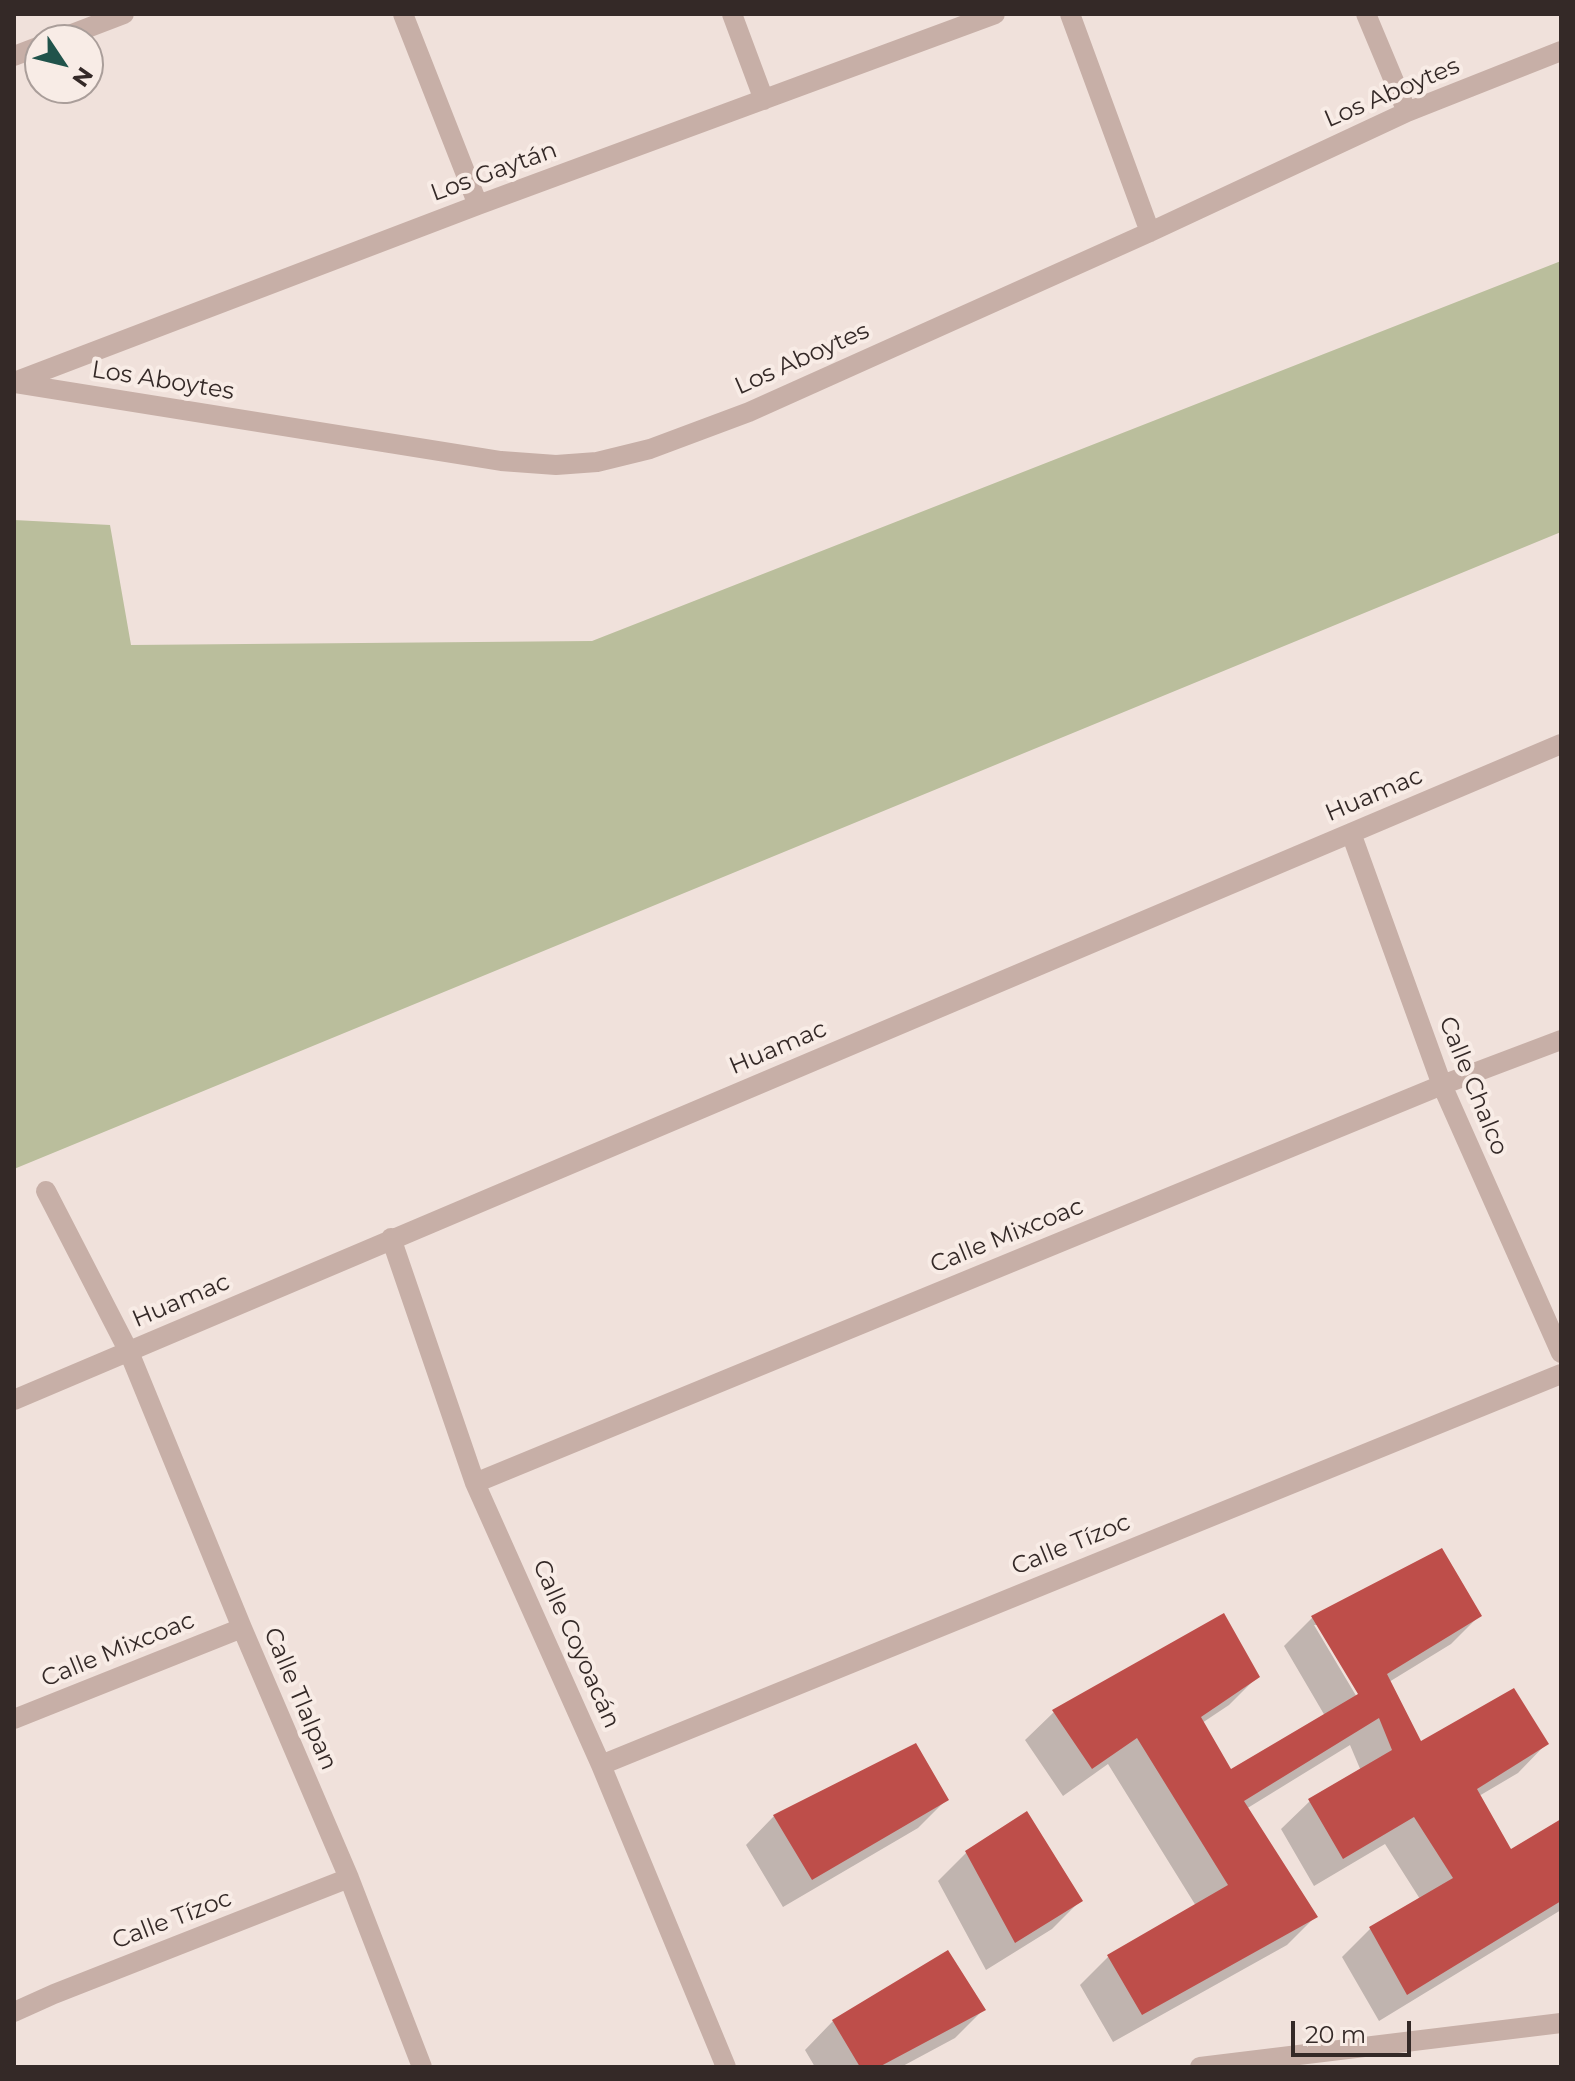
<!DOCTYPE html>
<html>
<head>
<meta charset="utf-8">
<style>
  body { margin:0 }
  #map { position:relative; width:1575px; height:2081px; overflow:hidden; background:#f0e1db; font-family:Montserrat,sans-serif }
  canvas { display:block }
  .frame { position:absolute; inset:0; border:16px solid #342927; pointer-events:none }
  .north { position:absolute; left:24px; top:24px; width:80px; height:80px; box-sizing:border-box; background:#f8ece6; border:2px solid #aa9e9a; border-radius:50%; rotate:125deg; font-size:22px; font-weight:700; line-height:32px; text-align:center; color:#342927 }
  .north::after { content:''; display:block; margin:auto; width:28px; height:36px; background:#20534b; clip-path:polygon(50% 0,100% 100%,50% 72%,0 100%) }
  .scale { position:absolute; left:1291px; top:2021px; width:120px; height:36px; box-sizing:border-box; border:4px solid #342927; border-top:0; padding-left:10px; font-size:24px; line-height:28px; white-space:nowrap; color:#342927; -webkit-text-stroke:6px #f8ece6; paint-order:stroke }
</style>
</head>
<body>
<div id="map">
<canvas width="1575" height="2081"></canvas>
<div class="frame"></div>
<div class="north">N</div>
<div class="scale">20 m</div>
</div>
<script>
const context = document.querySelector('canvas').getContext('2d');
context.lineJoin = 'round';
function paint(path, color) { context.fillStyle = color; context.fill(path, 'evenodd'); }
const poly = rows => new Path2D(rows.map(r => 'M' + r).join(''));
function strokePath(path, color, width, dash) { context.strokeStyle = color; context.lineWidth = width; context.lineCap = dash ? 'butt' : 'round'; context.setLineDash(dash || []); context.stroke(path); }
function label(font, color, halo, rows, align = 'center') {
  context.font = font + ' Montserrat,sans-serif'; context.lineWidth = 8; context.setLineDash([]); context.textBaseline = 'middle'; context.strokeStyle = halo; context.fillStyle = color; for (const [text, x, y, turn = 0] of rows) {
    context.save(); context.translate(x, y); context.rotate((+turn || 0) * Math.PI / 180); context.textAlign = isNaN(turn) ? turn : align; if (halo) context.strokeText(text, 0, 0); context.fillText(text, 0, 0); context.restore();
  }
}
paint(poly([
  [1561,261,1561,532,14,1169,14,520,110,525,131,645,592,641]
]), '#babe9c');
paint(poly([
  [1479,1616,1451,1644,1389,1682,1420,1744,1546,1744,1518,1773,1479,1796,1511,1851,1561,1821,1561,1910,1379,2021,1342,1957,1370,1929,1420,1899,1385,1844,1314,1886,1281,1829,1310,1801,1361,1771,1350,1745,1246,1809,1316,1916,1287,1945,1113,2042,1080,1985,1108,1957,1196,1906,1108,1764,1063,1796,1025,1740,1054,1712,1257,1677,1229,1705,1202,1723,1230,1772,1325,1716,1284,1646,1312,1618],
  [1314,1625,1319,1625,1365,1702,1361,1704],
  [946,1800,918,1828,783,1907,746,1845,774,1816],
  [1026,1814,1081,1900,1052,1929,986,1970,938,1881,966,1853],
  [983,2010,955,2038,901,2067,815,2067,805,2050,833,2021]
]), '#0003');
paint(poly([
  [1442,1548,1482,1616,1387,1674,1421,1741,1514,1688,1549,1744,1477,1789,1511,1849,1561,1819,1561,1901,1407,1995,1369,1927,1453,1878,1414,1817,1343,1859,1308,1799,1392,1750,1379,1718,1244,1801,1318,1917,1142,2015,1107,1955,1228,1885,1137,1738,1092,1769,1052,1710,1224,1613,1260,1677,1201,1717,1231,1769,1358,1694,1311,1616],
  [916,1743,949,1800,812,1880,773,1815],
  [1027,1811,1083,1901,1015,1943,965,1851],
  [948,1950,986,2010,879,2067,860,2067,832,2020]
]), '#be4e4a');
strokePath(poly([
  [403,14,478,205],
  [732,14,764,100],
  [1070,14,1150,232],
  [1366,14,1407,112],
  [56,40,124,14],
  [14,56,40,46],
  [14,382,478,205,995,14],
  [14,383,501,461,556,465,597,462,650,449,749,412,1150,232,1407,112,1561,51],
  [1351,833,1442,1085,1561,1353],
  [46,1191,129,1352,242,1628,349,1878,422,2067],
  [391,1238,475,1483,601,1765,726,2067],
  [14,1400,1561,744],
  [475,1483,1442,1085,1561,1040],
  [14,1719,242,1628],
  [601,1765,1561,1374],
  [14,2012,54,1994,349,1878],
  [1200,2067,1561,2023]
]), '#c7afa7', 20);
label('24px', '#342927', '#f8ece6', [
  ["Los Aboytes",1392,93,-23],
  ["Los Gaytán",494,172,-20],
  ["Los Aboytes",802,359,-24],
  ["Los Aboytes",163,381,9],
  ["Huamac",1374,795,-23],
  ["Huamac",778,1048,-23],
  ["Calle Chalco",1473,1086,68],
  ["Calle Mixcoac",1007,1236,-22],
  ["Huamac",181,1301,-23],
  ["Calle Tízoc",1071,1545,-22],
  ["Calle Coyoacán",576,1644,66],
  ["Calle Mixcoac",118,1650,-22],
  ["Calle Tlalpan",300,1699,67],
  ["Calle Tízoc",172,1920,-21]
]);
</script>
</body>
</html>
